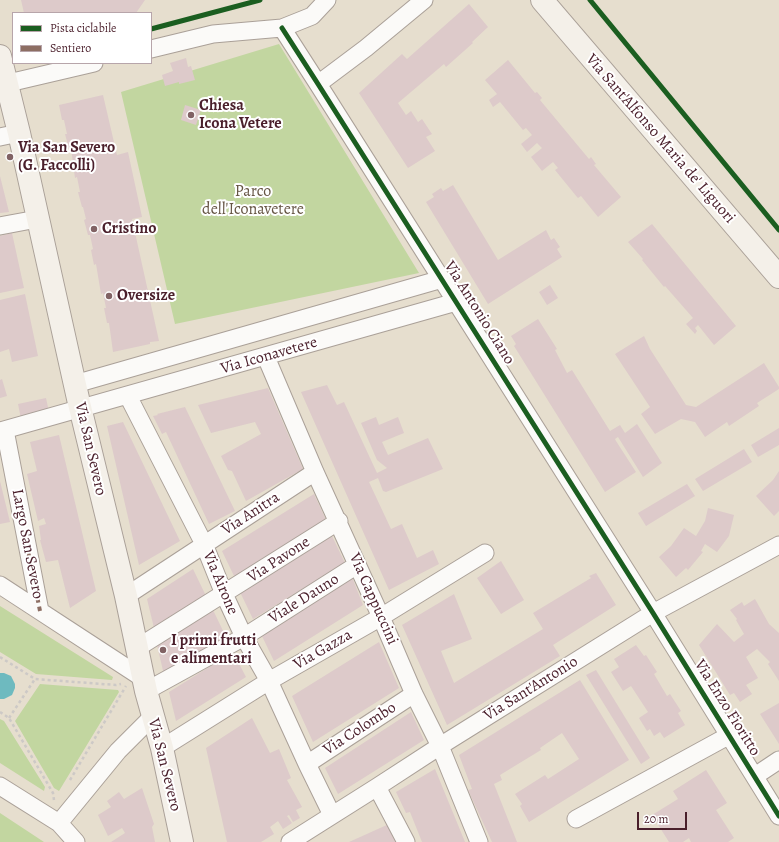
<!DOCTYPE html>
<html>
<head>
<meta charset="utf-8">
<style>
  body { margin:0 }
  #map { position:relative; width:779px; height:842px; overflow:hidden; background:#e6dece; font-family:Alegreya,serif }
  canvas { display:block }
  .legend { position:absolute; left:12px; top:12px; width:140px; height:52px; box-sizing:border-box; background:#fff; border:1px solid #b7a5aa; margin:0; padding:5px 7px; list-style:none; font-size:12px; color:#4a1f2b }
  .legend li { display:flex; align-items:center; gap:8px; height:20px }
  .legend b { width:20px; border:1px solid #b7a5aa }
  .scale { position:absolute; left:637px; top:812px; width:50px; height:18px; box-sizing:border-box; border:2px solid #4a1f2b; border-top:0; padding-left:5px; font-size:12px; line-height:14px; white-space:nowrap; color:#4a1f2b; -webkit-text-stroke:3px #fff; paint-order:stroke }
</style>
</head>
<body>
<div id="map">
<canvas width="779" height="842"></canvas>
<ul class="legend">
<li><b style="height:5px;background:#1b5e20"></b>Pista ciclabile</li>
<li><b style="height:5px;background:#8d6e63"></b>Sentiero</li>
</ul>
<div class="scale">20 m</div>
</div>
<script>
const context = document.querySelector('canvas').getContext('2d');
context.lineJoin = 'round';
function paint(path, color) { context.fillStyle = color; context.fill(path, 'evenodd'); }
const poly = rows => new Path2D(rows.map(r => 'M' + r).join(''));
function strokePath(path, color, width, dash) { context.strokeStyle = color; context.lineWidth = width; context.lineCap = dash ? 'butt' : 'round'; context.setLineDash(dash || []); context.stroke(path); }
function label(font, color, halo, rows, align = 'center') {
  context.font = font + ' Alegreya,serif'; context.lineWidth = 4; context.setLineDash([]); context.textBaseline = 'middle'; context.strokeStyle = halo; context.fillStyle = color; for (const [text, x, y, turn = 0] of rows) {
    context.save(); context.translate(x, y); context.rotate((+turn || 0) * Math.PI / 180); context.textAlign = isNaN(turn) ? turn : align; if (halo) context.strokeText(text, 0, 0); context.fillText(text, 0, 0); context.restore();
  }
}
paint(poly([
  [279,44,419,273,175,324,121,92],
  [0,606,113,677,112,680,36,674,0,652],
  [40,684,118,690,119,692,59,791,54,788,15,721],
  [0,719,4,721,45,787,44,791,0,763],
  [0,813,44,842,0,842]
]), '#c2d6a0');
paint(poly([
  [0,673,4,673,11,676,15,684,15,688,12,695,4,699,0,699]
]), '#6ebabf');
paint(poly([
  [21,0,145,0,136,13,24,13],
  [469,4,488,27,472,42,473,43,446,67,444,64,398,103,406,115,411,111,418,122,422,119,432,134,426,137,435,151,408,168,359,93,402,54,407,59],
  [186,58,188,67,191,66,195,80,179,84,179,82,165,86,162,75,173,71,170,63],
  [508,60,535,93,537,92,542,98,540,100,589,159,591,157,596,164,594,165,621,197,598,217,581,196,578,198,577,197,555,170,558,168,553,162,542,171,531,157,542,148,537,143,527,152,521,144,532,135,526,128,523,130,500,102,493,107,489,100,497,94,485,80],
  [103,95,117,155,128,152,142,217,132,219,159,341,150,342,150,344,113,352,109,323,107,323,104,308,106,308,103,293,101,294,96,264,94,265,91,250,93,249,90,235,88,235,84,220,86,219,83,207,82,207,78,192,80,192,77,177,75,178,71,148,69,149,65,134,67,134,64,120,62,120,59,105],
  [185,105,201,110,196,125,181,120],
  [0,176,9,212,0,213],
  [453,185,498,260,546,230,551,240,554,238,560,247,557,249,562,257,488,304,426,202,434,197,432,194,441,188,443,191],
  [652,224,736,326,714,345,698,325,695,328,697,331,695,334,686,324,693,318,665,286,664,287,642,260,643,259,628,242],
  [12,233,24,288,0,293,0,236],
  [550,285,558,298,547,305,539,292],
  [25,294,38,356,12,362,9,349,0,352,0,300],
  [538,319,557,349,555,350,567,373,572,370,610,431,620,425,625,433,637,424,662,463,643,477,618,437,615,439,616,441,636,472,605,492,514,346,516,344,511,336],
  [644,336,650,349,686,405,696,407,764,363,779,387,779,389,757,403,759,406,729,426,727,422,705,437,695,422,681,419,655,434,641,414,650,407,615,354],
  [2,379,7,396,0,398,0,380],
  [327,385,337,405,344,402,377,473,387,468,377,460,361,423,376,417,379,425,398,417,404,433,382,442,388,455,428,438,443,469,386,492,383,491,378,478,369,482,391,529,402,524,417,558,433,550,439,564,389,590,301,392],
  [268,388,303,469,246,501,232,471,228,470,221,456,261,434,255,422,211,433,198,405],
  [46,398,49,412,21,419,18,404],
  [185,407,235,511,209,524,166,432,162,434,153,416,158,415,157,414],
  [123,422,180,541,139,565,107,426],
  [779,428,779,445,758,457,751,445],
  [59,435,96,591,70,608,58,560,46,562,40,540,41,540,39,526,46,524,44,518,38,521,27,474,37,471,30,442],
  [744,449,752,462,703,491,695,479],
  [779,471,779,511,774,516,756,496,773,480],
  [0,481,10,522,0,524],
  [687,484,695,496,646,526,638,513],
  [314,494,327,522,235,578,222,551],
  [708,508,734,515,729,536,717,552,705,544,701,551,703,552,688,570,686,568,676,577,659,557,671,546,684,528,696,536,705,521],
  [332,536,345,563,253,619,240,592],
  [501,561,524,600,501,614,477,578],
  [193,569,206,596,154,628,147,599],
  [596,573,616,605,553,645,560,656,447,725,402,625,454,594,472,639,441,651,454,683,543,629,533,613,591,578,589,576],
  [352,577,363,605,274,661,261,634],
  [755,599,769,624,779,633,779,681,768,664,770,662,757,649,746,657,758,678,746,685,752,694,740,702,734,693,730,695,699,645,717,624,734,642,744,634,736,620,737,619,730,610,742,602,744,606],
  [213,610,226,637,164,675,157,645],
  [379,642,399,688,313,742,292,696],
  [636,645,644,656,646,655,657,672,654,674,667,696,670,694,681,711,678,713,685,725,664,738,660,732,654,736,650,729,647,731,639,718,648,712,631,686,623,691,611,672,619,667,614,659],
  [233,652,246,677,176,721,169,692],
  [596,670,650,758,641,764,586,675],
  [580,680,629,760,529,822,520,806,522,804,515,794,545,775,548,779,579,759,562,733,540,748,541,750,500,775,502,780,494,784,517,842,492,842,468,790,472,789,459,755],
  [779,703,779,744,760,714],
  [411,712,424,740,338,794,325,768],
  [252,718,270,753,279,749,291,778,287,780,302,807,296,810,300,818,293,822,289,815,287,816,292,823,283,829,278,821,270,827,274,834,261,842,227,842,206,748],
  [435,769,465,842,422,842,410,812,406,813,396,792],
  [706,770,727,803,716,810,734,838,728,842,691,842,689,838,683,842,669,842,652,815,678,799,673,791],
  [142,788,154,824,152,827,155,842,111,842,125,833,122,828,108,836,98,815,111,807,107,801,119,792,124,799],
  [389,824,397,842,349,842]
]), '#ddcaca');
const street = poly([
  [282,28,318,84,653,613,779,816],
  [151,49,213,34,282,28,312,16,327,0],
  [318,84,366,48,424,0],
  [0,85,94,63],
  [0,137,19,133],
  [0,226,37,219],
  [266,357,315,472,381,617,414,694,440,746,479,842],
  [75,384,442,279],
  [128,396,204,544,224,594,244,637,269,681,307,764,332,815],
  [5,430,40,611],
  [0,431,456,302],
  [0,585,144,679],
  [126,596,315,472],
  [137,648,339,521],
  [146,691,244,637,357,565],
  [162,748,269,681,381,617,485,553],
  [307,764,414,694],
  [755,776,779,760],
  [0,786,59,823,76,842],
  [377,787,406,842],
  [576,819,728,736],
  [59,823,118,751,152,717],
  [290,842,377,787,440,746,653,613,779,545]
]);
const secondary = poly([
  [542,0,779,277],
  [0,56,19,133,79,403,126,596,146,691,162,748,182,842]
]);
strokePath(street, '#aaa098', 19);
strokePath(secondary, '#aaa098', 24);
strokePath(poly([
  [0,657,35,679,116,685,121,684],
  [0,712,9,718,53,793,54,800],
  [9,718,35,679],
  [70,780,126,686]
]), '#cdc9c6', 2.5, [3, 3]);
strokePath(street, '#fbfaf8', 17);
strokePath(secondary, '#f4f0e9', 22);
strokePath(poly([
  [25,536,40,611]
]), '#8d6e63', 4, [8, 4]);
strokePath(poly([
  [590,0,779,230],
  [282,28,318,84,653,613,779,816],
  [151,29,260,0]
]), '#1b5e20', 5);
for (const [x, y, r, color] of [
  [191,115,4,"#816264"],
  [10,157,4,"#816264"],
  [94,229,4,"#816264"],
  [109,296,4,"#816264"],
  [163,650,4,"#816264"]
]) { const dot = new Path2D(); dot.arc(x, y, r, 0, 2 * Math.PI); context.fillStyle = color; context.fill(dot); strokePath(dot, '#fff', 1.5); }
label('bold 16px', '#4a1f2b', '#fff', [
  ["Chiesa",199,106],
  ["Icona Vetere",199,124],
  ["Via San Severo",18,148],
  ["(G. Faccolli)",18,166],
  ["Cristino",102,229],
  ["Oversize",117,296],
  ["I primi frutti",171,641],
  ["e alimentari",171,659]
], 'left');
label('16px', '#4a1f2b', '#fff', [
  ["Via Sant'Alfonso Maria de' Liguori",660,139,49],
  ["Via Antonio Ciano",479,313,58],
  ["Via Iconavetere",269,356,-16],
  ["Via San Severo",90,449,77],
  ["Via Anitra",251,514,-33],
  ["Largo San Severo",27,544,79],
  ["Via Pavone",279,560,-33],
  ["Via Airone",220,583,67],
  ["Viale Dauno",304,599,-32],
  ["Via Cappuccini",373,599,66],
  ["Via Gazza",323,650,-30],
  ["Via Sant'Antonio",531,689,-32],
  ["Via Enzo Fioritto",727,708,58],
  ["Via Colombo",360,729,-33],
  ["Via San Severo",164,765,76]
]);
label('16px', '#655443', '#fff', [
  ["Parco",253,192],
  ["dell'Iconavetere",253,210]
]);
</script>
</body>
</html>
